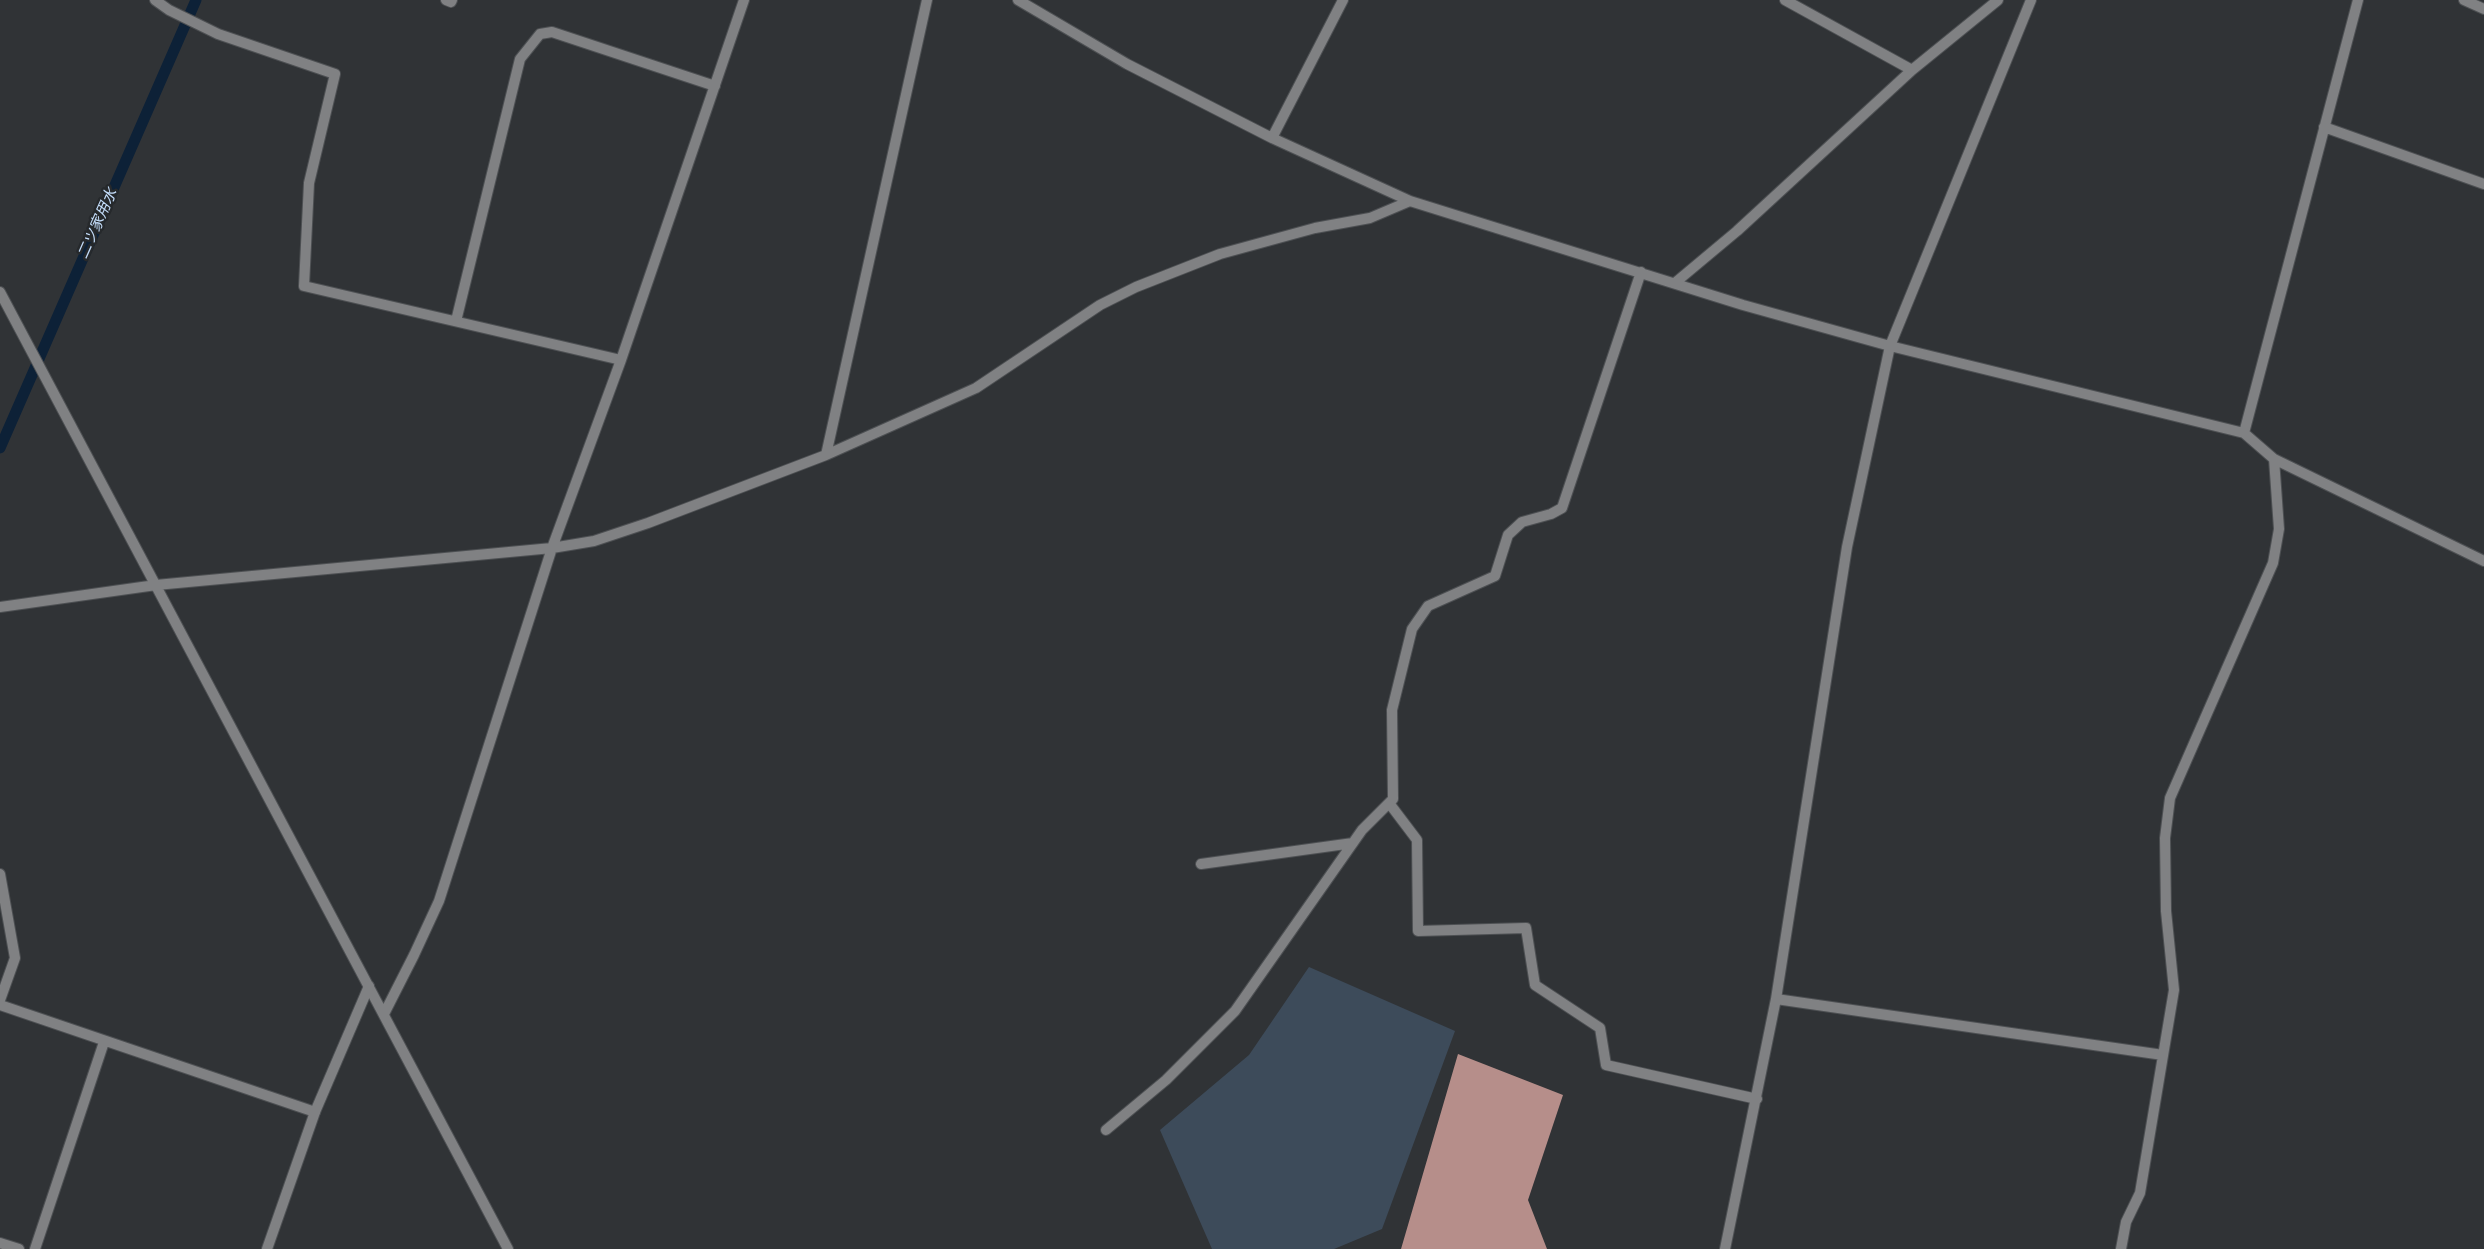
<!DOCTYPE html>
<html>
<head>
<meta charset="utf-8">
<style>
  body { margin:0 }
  canvas { display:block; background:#303336 }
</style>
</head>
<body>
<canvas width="2484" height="1249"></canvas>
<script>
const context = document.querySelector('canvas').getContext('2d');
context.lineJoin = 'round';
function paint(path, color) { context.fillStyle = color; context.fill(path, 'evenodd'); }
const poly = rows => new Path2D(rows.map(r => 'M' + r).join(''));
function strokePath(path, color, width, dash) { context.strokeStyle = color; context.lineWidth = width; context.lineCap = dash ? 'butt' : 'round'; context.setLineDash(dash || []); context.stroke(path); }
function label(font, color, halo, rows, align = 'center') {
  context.font = font + ' "DejaVu Sans","Noto Sans JP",sans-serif'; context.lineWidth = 5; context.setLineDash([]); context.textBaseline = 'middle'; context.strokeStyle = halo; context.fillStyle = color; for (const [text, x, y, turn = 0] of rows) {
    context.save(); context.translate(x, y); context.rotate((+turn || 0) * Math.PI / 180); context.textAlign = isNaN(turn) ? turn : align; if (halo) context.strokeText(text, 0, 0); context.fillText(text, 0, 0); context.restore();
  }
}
paint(poly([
  [1309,967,1455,1031,1382,1229,1334,1249,1212,1249,1160,1130,1249,1055]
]), '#3d4b5a');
strokePath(poly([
  [0,448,196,0]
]), '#0d2137', 11);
paint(poly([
  [1458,1054,1563,1095,1528,1200,1547,1249,1401,1249]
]), '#b68e8a');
const minor = poly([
  [155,0,169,10,218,34,335,74,309,183,304,286,621,360],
  [446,0,451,2,452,0],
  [1018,0,1127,64,1272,138,1410,201,1743,305,1890,346,2244,433,2274,459,2484,561],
  [1785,0,1912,70],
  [2464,0,2484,9],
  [2324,127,2484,184],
  [1272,138,1343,0],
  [1676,282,1737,231,1912,70,1998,0],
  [0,292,508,1249],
  [456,321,520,59,540,34,552,32,715,86],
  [2244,433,2358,0],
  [826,455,927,0],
  [0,607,156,585,552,548,594,541,648,523,826,455,976,388,1100,305,1136,287,1220,254,1315,228,1370,218,1410,201],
  [1389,803,1417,840,1418,931,1526,928,1535,985,1600,1028,1606,1065,1757,1099],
  [1201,864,1353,843],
  [0,874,15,958,0,1000],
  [1776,999,2163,1055],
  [0,1005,315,1112],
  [384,1014,414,955,439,901,552,548,621,360,744,0],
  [1106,1130,1166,1080,1235,1011,1362,830,1393,799,1392,710,1412,629,1428,606,1495,576,1508,535,1522,522,1551,514,1562,508,1641,272],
  [0,1243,19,1249],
  [35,1249,104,1042],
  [1725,1249,1776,999,1847,547,1890,346,2031,0],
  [2121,1249,2126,1222,2140,1193,2174,990,2166,911,2165,838,2170,798,2273,563,2279,529,2274,459]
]);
const tertiary = poly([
  [267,1249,315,1112,369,986]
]);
strokePath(minor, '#4d5053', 12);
strokePath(tertiary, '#4d5053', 12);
strokePath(minor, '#808183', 10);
strokePath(tertiary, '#808183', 10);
label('italic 15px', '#c3dcf9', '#26292c', [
  ["二ツ家用水",98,224,-66]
]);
</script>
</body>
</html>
